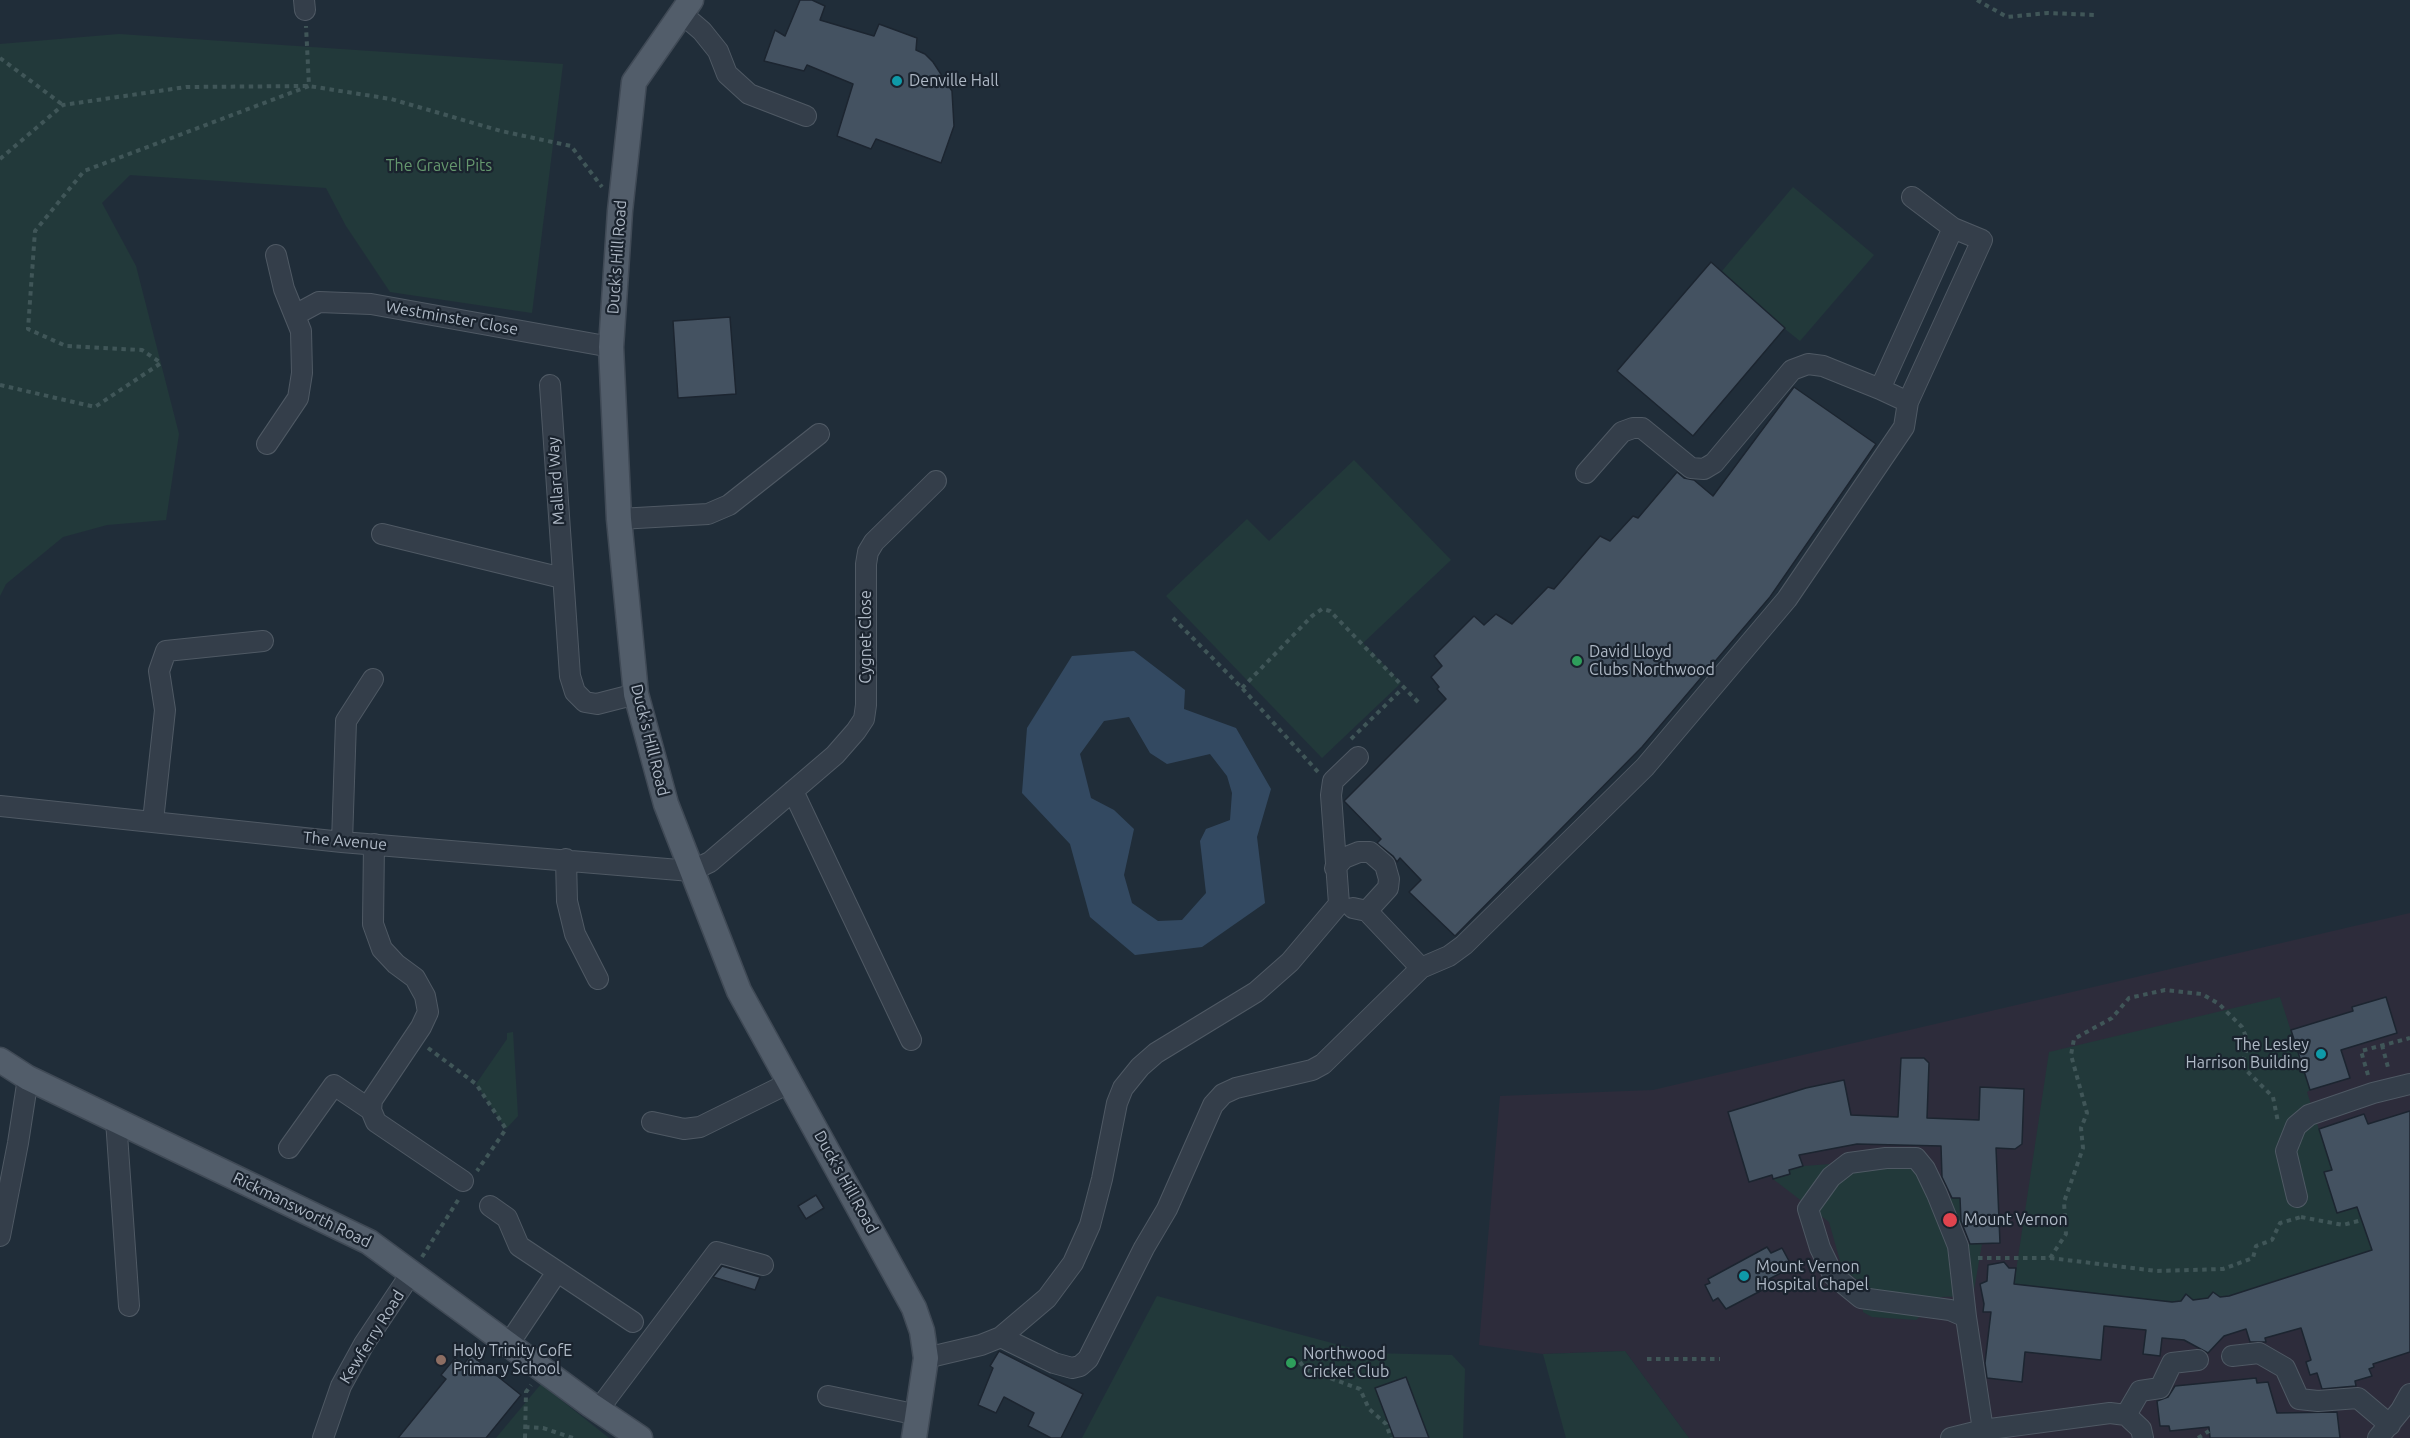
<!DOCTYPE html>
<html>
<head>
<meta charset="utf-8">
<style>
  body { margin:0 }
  canvas { display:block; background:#202d39 }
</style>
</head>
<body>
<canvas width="2410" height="1438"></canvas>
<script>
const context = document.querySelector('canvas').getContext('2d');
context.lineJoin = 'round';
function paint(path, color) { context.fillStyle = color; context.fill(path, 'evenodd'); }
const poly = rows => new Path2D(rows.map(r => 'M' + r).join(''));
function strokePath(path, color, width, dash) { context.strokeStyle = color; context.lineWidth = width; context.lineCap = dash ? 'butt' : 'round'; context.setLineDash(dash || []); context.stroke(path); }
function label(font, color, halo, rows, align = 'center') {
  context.font = font + ' Ubuntu,sans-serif'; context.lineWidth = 4.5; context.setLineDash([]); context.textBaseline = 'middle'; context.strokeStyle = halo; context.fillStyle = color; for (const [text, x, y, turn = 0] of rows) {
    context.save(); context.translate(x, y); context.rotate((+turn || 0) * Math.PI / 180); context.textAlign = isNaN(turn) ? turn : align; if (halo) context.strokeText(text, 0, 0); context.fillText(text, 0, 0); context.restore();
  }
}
paint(poly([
  [2410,913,2410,1438,1689,1438,1625,1351,1543,1354,1479,1345,1500,1096,1653,1090]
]), '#2d2c3b');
paint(poly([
  [119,34,563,64,532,313,390,292,346,226,326,188,130,175,102,203,136,266,179,434,166,520,107,525,63,537,6,584,0,596,0,44],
  [1793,187,1874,255,1800,341,1785,329,1693,436,1617,371,1711,262,1722,271],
  [1354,460,1451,560,1363,643,1401,683,1322,758,1166,596,1247,519,1269,541],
  [2280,997,2310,1090,2307,1092,2332,1170,2324,1173,2337,1213,2362,1206,2372,1250,2229,1296,2220,1297,2211,1294,2208,1298,2193,1300,2185,1296,2181,1301,2172,1302,2014,1284,2049,1052],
  [513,1032,518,1116,506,1129,476,1084,507,1039,507,1033],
  [1886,1160,1907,1160,1943,1198,1960,1198,1962,1244,1982,1244,1973,1296,1941,1297,1916,1320,1872,1317,1863,1312,1860,1282,1842,1268,1829,1222,1773,1179,1789,1175,1789,1170,1803,1166],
  [1157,1296,1369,1353,1452,1355,1465,1369,1463,1438,1082,1438],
  [1625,1351,1689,1438,1566,1438,1543,1354],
  [541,1384,609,1438,496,1438]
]), '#22393a');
paint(poly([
  [1134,651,1185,690,1184,709,1236,728,1271,789,1257,837,1265,903,1202,947,1135,955,1090,917,1070,844,1022,793,1027,728,1072,656],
  [1129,717,1150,753,1167,764,1210,754,1227,776,1232,793,1230,820,1206,829,1200,841,1206,893,1182,920,1158,921,1132,903,1124,875,1134,829,1114,810,1091,798,1080,754,1104,721]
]), '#334961');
const building = poly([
  [800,0,812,0,825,6,820,20,874,36,879,24,917,38,916,50,925,54,933,62,952,91,954,126,941,163,876,139,871,149,837,136,853,84,807,65,804,71,764,61,775,30,785,36,800,0],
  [1711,262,1785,328,1693,436,1617,371,1711,262],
  [730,317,736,394,678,398,673,321,730,317],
  [1794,387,1876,444,1770,597,1642,747,1455,936,1409,892,1421,880,1400,858,1397,862,1393,856,1377,843,1381,839,1344,801,1446,699,1437,689,1439,687,1431,677,1442,666,1434,656,1474,616,1484,625,1496,614,1512,624,1548,587,1554,589,1600,536,1610,541,1633,516,1638,518,1677,472,1684,478,1694,480,1713,496,1794,387],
  [2386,997,2397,1033,2341,1050,2350,1078,2310,1090,2291,1030,2353,1011,2352,1007,2386,997],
  [1901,1058,1924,1058,1929,1063,1927,1118,1979,1120,1980,1087,2024,1089,2022,1144,2015,1149,1996,1148,2000,1243,1970,1244,1961,1221,1960,1198,1952,1198,1942,1177,1941,1146,1857,1144,1799,1155,1803,1166,1789,1170,1790,1174,1773,1179,1772,1175,1749,1182,1728,1112,1806,1088,1844,1080,1851,1115,1898,1117,1901,1058],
  [2410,1111,2410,1352,2373,1364,2374,1367,2369,1369,2372,1376,2355,1381,2356,1386,2322,1389,2317,1373,2310,1375,2306,1362,2311,1360,2301,1328,2265,1338,2266,1342,2250,1342,2246,1329,2224,1336,2208,1353,2184,1340,2162,1338,2160,1356,2143,1354,2146,1330,2104,1326,2101,1360,2025,1352,2022,1382,1987,1378,1985,1363,1991,1312,1983,1312,1984,1304,1980,1284,1987,1281,1988,1265,2004,1262,2009,1268,2016,1268,2014,1284,2172,1302,2181,1301,2186,1294,2193,1300,2208,1298,2213,1292,2220,1297,2229,1296,2372,1250,2357,1207,2337,1213,2324,1172,2332,1170,2319,1129,2364,1114,2368,1124,2410,1111],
  [816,1195,824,1208,806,1219,798,1206,816,1195],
  [1767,1247,1771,1253,1782,1248,1789,1261,1778,1267,1781,1273,1769,1279,1772,1285,1726,1309,1718,1298,1713,1301,1705,1285,1710,1283,1708,1279,1767,1247],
  [722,1266,760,1277,755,1290,713,1277,722,1266],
  [999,1351,1083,1394,1061,1438,1051,1438,1028,1426,1034,1413,1004,1397,996,1413,978,1405,993,1368,990,1366,999,1351],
  [471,1355,521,1395,486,1438,398,1438,446,1379,441,1375,455,1358,463,1365,471,1355],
  [1406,1377,1429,1438,1394,1438,1375,1388,1406,1377],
  [2256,1378,2257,1383,2268,1382,2277,1413,2337,1412,2340,1438,2210,1438,2209,1427,2170,1431,2169,1426,2160,1426,2157,1401,2168,1397,2175,1386,2256,1378]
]);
paint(building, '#445261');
strokePath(building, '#1c2530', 1.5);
const minor = poly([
  [304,0,305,10],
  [681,13,702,31,718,51,727,74,749,94,806,116],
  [295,315,319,302,371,304,611,347],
  [550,385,570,676,575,692,585,702,597,704,636,694],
  [1908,402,1880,389,1953,228],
  [267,444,298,398,302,373,301,331,284,289,276,255],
  [1586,473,1622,432,1633,428,1642,428,1691,468,1704,469,1714,463,1792,370,1808,364,1823,366,1880,389],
  [619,519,708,514,729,505,819,434],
  [382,534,562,578],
  [793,791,911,1040],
  [0,806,342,842,691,871,710,862,835,755,856,731,864,719,866,705,866,564,868,552,874,542,936,481],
  [153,821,165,710,159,671,166,651,263,641],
  [342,842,346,721,373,679],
  [374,844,373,924,382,949,396,964,415,978,425,996,428,1012,421,1027,372,1100,371,1110,376,1122,463,1181],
  [566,859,567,901,575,934,598,979],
  [1335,868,1344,858,1359,852,1370,852,1385,865,1389,879,1388,888,1367,911],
  [1353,908,1367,911,1421,968],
  [116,1120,129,1306],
  [652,1122,684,1129,700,1127,791,1082],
  [289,1148,334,1085,371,1110],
  [2297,1197,2286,1151,2296,1126,2309,1115,2373,1093,2410,1084],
  [490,1206,507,1218,519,1246,633,1322],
  [0,1236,18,1143,28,1078],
  [1966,1317,1958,1246,1937,1194,1925,1169,1916,1158,1886,1158,1849,1163,1831,1177,1808,1209,1820,1248,1833,1275,1861,1298,1950,1310,1966,1317,1983,1430],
  [1001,1337,1054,1363,1072,1368,1080,1366,1088,1359,1144,1248,1167,1209,1213,1105,1223,1094,1236,1088,1312,1070,1323,1064,1421,968,1449,956,1464,945,1645,767,1787,599,1904,427,1908,402,1982,240,1953,228,1912,197],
  [508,1345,557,1272],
  [2232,1356,2259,1353,2285,1368,2299,1399,2318,1401,2358,1398,2390,1425],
  [926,1358,981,1345,1001,1337,1047,1298,1073,1263,1090,1225,1102,1179,1117,1103,1123,1088,1140,1067,1156,1053,1256,992,1290,962,1339,904,1331,795,1333,781,1358,757],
  [828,1396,918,1415],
  [598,1410,717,1252,763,1265],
  [2126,1415,2140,1391,2160,1388,2172,1363,2198,1360],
  [323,1438,341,1386,364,1344,412,1272],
  [1951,1438,1983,1430,2110,1413,2126,1415,2141,1429,2143,1438],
  [2378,1438,2401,1410,2410,1394]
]);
const major = poly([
  [691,0,634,82,620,211,611,347,619,519,636,694,666,804,739,991,914,1308,922,1331,926,1358,914,1438],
  [0,1060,28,1078,369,1242,591,1405,640,1438]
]);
strokePath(minor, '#4f5964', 22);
strokePath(major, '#404a56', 27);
strokePath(poly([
  [1977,0,2007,17,2048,13,2096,15],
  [0,58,63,105],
  [0,159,63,105,186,87,309,86,391,99,501,131,571,146,602,187],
  [0,385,95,407,161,363,142,350,66,346,28,329,35,231,84,171,309,86,306,26],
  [1173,618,1242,688,1318,772],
  [1242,688,1312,616,1322,609,1330,611,1420,704],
  [1351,739,1404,687],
  [2382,1045,2389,1071],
  [428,1048,476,1084,506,1129,477,1171],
  [2368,1075,2361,1051,2410,1038],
  [2301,1217,2343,1225,2362,1220],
  [422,1257,460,1197],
  [1978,1258,2050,1258,2157,1271,2223,1269,2253,1258,2256,1246,2272,1240,2280,1223,2301,1217,2300,1215],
  [2050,1258,2066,1234,2064,1202,2083,1148,2081,1128,2087,1113,2071,1055,2074,1039,2112,1018,2129,998,2165,990,2202,994,2219,1004,2242,1027,2249,1044,2241,1065,2273,1097,2278,1122],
  [1647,1359,1720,1359],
  [1300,1362,1305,1369,1360,1389,1369,1409,1386,1424,1391,1438],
  [525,1427,543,1428,573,1438],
  [525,1438,526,1392,531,1385],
  [2198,1438,2209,1431]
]), '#405658', 4, [4.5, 4.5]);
strokePath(minor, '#343e4a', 20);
strokePath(major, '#525d6a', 24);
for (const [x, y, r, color] of [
  [897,81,6,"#0f9aa8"],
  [1577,661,6,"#2e9e5b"],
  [2321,1054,6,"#0f9aa8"],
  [1950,1220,8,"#e0444e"],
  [1744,1276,6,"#0f9aa8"],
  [441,1360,6,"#8d6e63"],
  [1291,1363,6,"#2e9e5b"]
]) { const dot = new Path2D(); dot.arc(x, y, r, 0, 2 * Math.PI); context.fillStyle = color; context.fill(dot); strokePath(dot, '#1a232e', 2); }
label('16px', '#afb9c6', '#1a232e', [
  ["Denville Hall",909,81],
  ["David Lloyd",1589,652],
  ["Clubs Northwood",1589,670],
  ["The Lesley",2309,1045,"right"],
  ["Harrison Building",2309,1063,"right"],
  ["Mount Vernon",1964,1220],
  ["Mount Vernon",1756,1267],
  ["Hospital Chapel",1756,1285],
  ["Holy Trinity CofE",453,1351],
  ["Primary School",453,1369],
  ["Northwood",1303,1354],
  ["Cricket Club",1303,1372]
], 'left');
label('16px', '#65976e', '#1a232e', [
  ["The Gravel Pits",439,166]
]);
label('16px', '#afb9c6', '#1a232e', [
  ["Duck's Hill Road",617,257,-86],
  ["Westminster Close",452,318,10],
  ["Mallard Way",556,481,-94],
  ["Cygnet Close",866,637,-90],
  ["Duck's Hill Road",650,740,76],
  ["The Avenue",345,841,5],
  ["Duck's Hill Road",846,1182,61],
  ["Rickmansworth Road",302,1210,26],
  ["Kewferry Road",372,1337,-58]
]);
</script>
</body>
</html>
